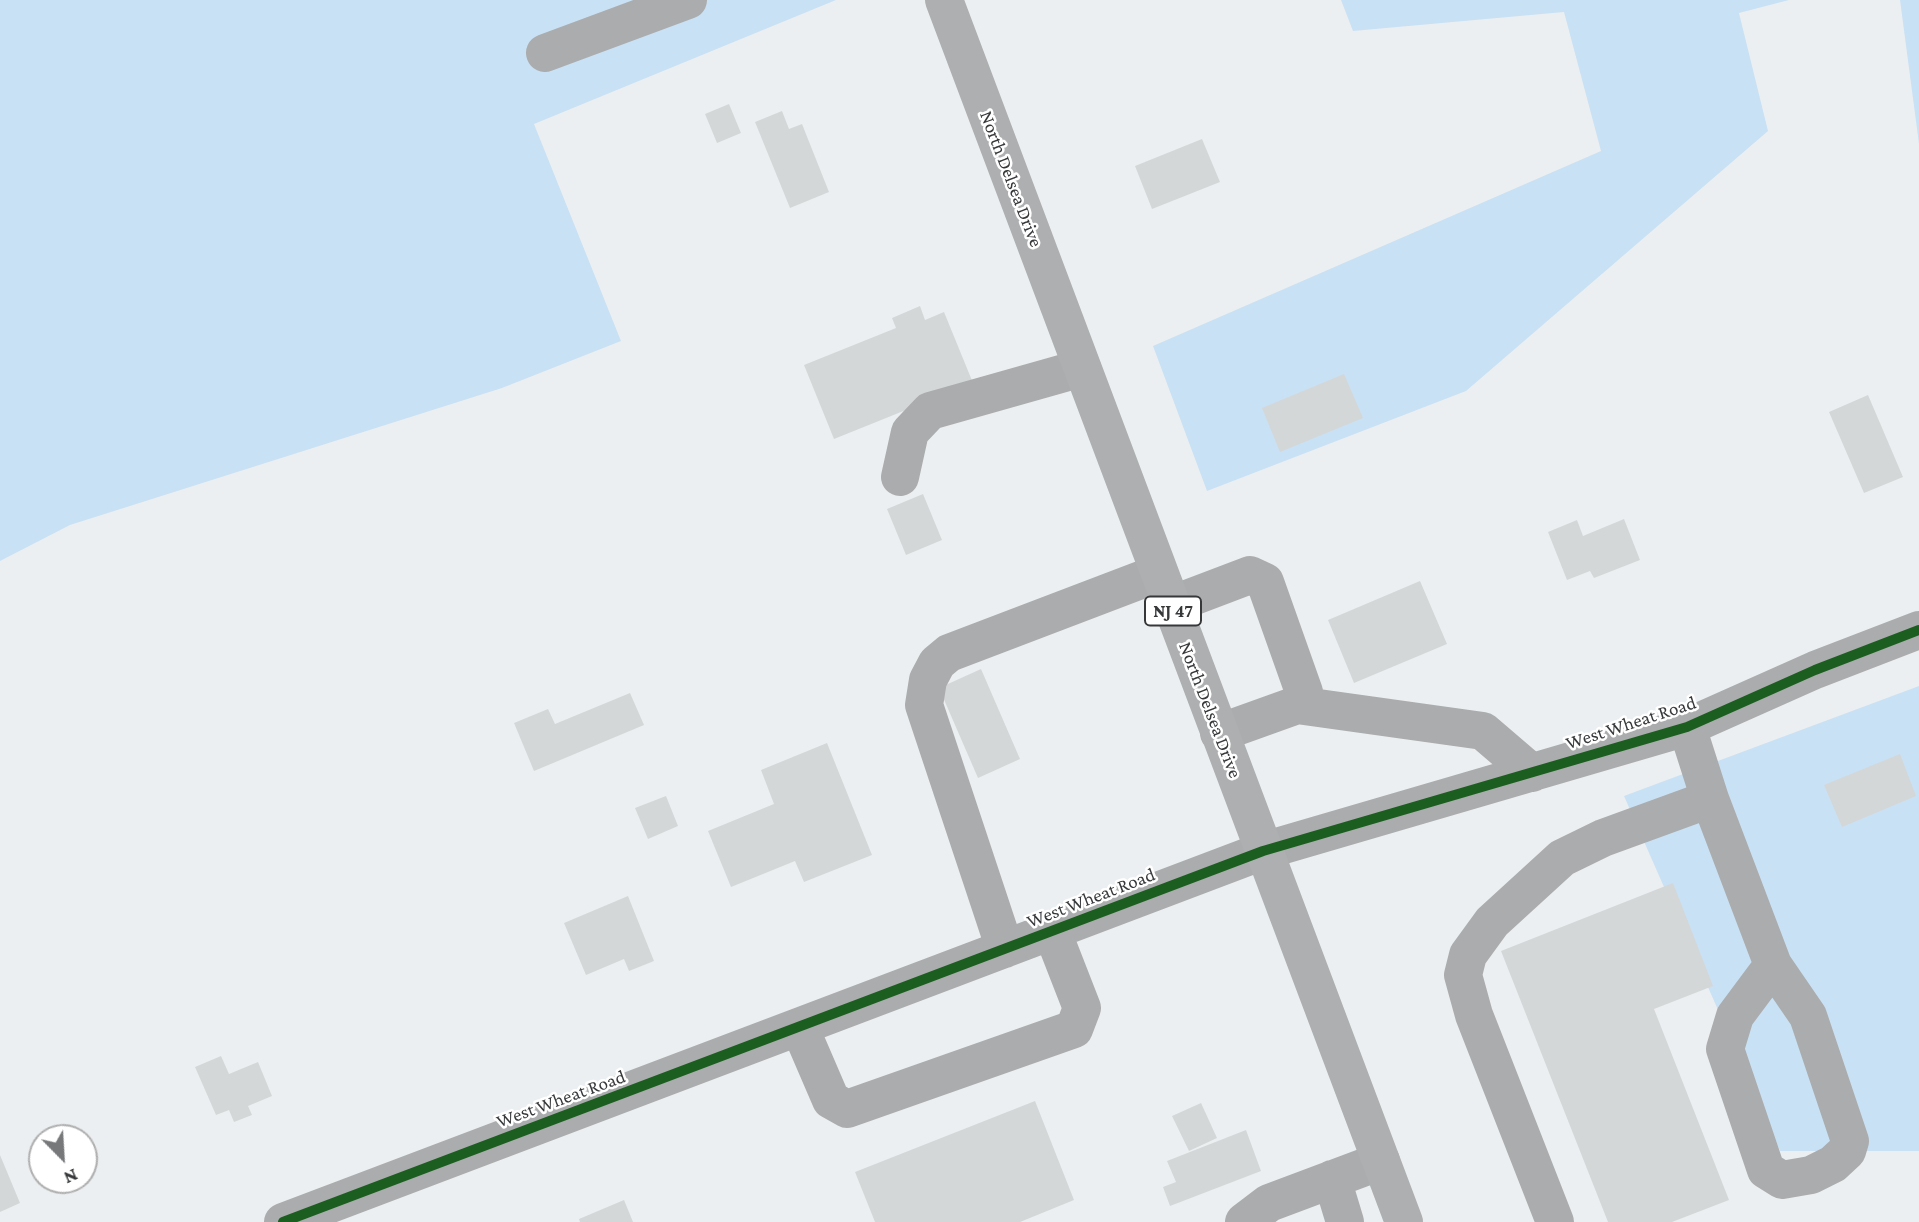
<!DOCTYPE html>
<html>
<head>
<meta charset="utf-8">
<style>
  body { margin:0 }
  #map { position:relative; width:1919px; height:1222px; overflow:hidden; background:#eceff1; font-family:"Crimson Pro",serif }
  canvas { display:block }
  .north { position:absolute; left:28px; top:1124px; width:70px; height:70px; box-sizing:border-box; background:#fff; border:2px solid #afafb0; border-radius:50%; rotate:156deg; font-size:19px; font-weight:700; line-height:28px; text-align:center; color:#36383a }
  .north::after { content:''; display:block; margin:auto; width:24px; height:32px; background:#76787a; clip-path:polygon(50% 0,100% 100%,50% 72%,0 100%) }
</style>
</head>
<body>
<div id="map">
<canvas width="1919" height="1222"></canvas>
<div class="north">N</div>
</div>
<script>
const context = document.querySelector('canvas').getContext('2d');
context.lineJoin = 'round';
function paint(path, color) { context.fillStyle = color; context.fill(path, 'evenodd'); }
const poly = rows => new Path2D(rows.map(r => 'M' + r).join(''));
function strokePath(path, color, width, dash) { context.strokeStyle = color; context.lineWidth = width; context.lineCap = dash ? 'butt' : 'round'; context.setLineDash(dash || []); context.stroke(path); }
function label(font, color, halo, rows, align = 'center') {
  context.font = font + ' "Crimson Pro",serif'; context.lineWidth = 5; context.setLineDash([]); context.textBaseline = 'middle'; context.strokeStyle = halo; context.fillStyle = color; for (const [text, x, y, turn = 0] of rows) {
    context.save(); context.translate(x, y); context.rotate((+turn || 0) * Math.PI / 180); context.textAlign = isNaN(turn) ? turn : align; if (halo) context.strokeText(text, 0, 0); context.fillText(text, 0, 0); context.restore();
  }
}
paint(poly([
  [0,0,836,0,534,124,621,341,502,388,70,525,0,561],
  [1341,0,1789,0,1739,13,1768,131,1466,391,1207,491,1153,346,1601,151,1564,12,1353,31],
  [1900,0,1919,0,1919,144],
  [1919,686,1919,1151,1780,1151,1624,796]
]), '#c9e1f4');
paint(poly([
  [729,104,741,133,717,143,705,114],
  [782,111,789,129,802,124,829,192,790,208,755,122],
  [1202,139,1220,182,1152,209,1135,166],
  [920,306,925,320,944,312,973,383,834,439,804,365,896,328,892,318],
  [1344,374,1363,418,1280,452,1262,408],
  [1868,395,1903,477,1864,493,1829,412],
  [923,494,942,540,906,555,887,509],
  [1624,519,1640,560,1594,578,1590,571,1567,580,1548,532,1577,520,1583,536],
  [1420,581,1447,644,1354,683,1328,620],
  [981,669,1020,759,978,778,939,688],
  [630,693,644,725,534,771,514,723,548,709,555,724],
  [827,743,872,855,804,882,795,861,731,887,708,831,774,804,761,770],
  [1900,754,1916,796,1842,827,1824,785],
  [666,796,678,826,648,839,635,808],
  [1673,883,1713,986,1654,1009,1729,1200,1672,1222,1608,1222,1501,951],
  [628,896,654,961,629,971,624,959,586,975,564,923],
  [221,1056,229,1074,258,1062,272,1096,248,1106,252,1115,234,1122,229,1110,216,1115,195,1067],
  [1035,1101,1074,1200,1020,1222,875,1222,855,1172],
  [1201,1103,1217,1138,1189,1151,1172,1116],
  [1246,1130,1261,1171,1170,1206,1163,1187,1176,1182,1167,1161],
  [0,1155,20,1203,0,1212],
  [624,1200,633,1222,580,1222,579,1219]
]), '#d4d7d8');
strokePath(poly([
  [545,53,688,0],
  [900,477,910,432,930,411,1082,368],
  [1171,605,1250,575,1265,582,1304,692,1297,705,1219,733],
  [1297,705,1483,731,1532,773],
  [1687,727,1710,799,1773,965,1808,1016,1850,1141,1847,1151,1833,1164,1811,1175,1782,1180,1766,1170,1725,1049,1735,1016,1773,965],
  [1005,949,924,705,928,680,937,663,949,653,1159,573],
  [800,1028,831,1100,847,1109,1074,1029,1082,1008,1052,931],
  [1332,1179,1345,1222],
  [283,1222,1263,851,1687,727,1815,670,1919,630],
  [1244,1222,1269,1203,1381,1161],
  [1555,1222,1474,1015,1463,975,1468,955,1492,922,1562,858,1603,838,1710,799]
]), '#abacad', 38);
strokePath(poly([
  [944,0,1404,1222]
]), '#adafb0', 38);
strokePath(poly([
  [283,1222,1263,851,1687,727,1815,670,1919,630]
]), '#1b5e20', 10);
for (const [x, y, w] of [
  [1173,611,56]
]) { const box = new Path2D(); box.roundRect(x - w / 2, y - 14.5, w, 29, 5); context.fillStyle = '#fff'; context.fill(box); strokePath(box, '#36383a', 2); }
label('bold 18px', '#36383a', null, [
  ["NJ 47",1173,611]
]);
label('19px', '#36383a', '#fff', [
  ["North Delsea Drive",1011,179,69],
  ["North Delsea Drive",1210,710,69],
  ["West Wheat Road",1631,723,-18],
  ["West Wheat Road",1091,898,-21],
  ["West Wheat Road",561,1099,-20]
]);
</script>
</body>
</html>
